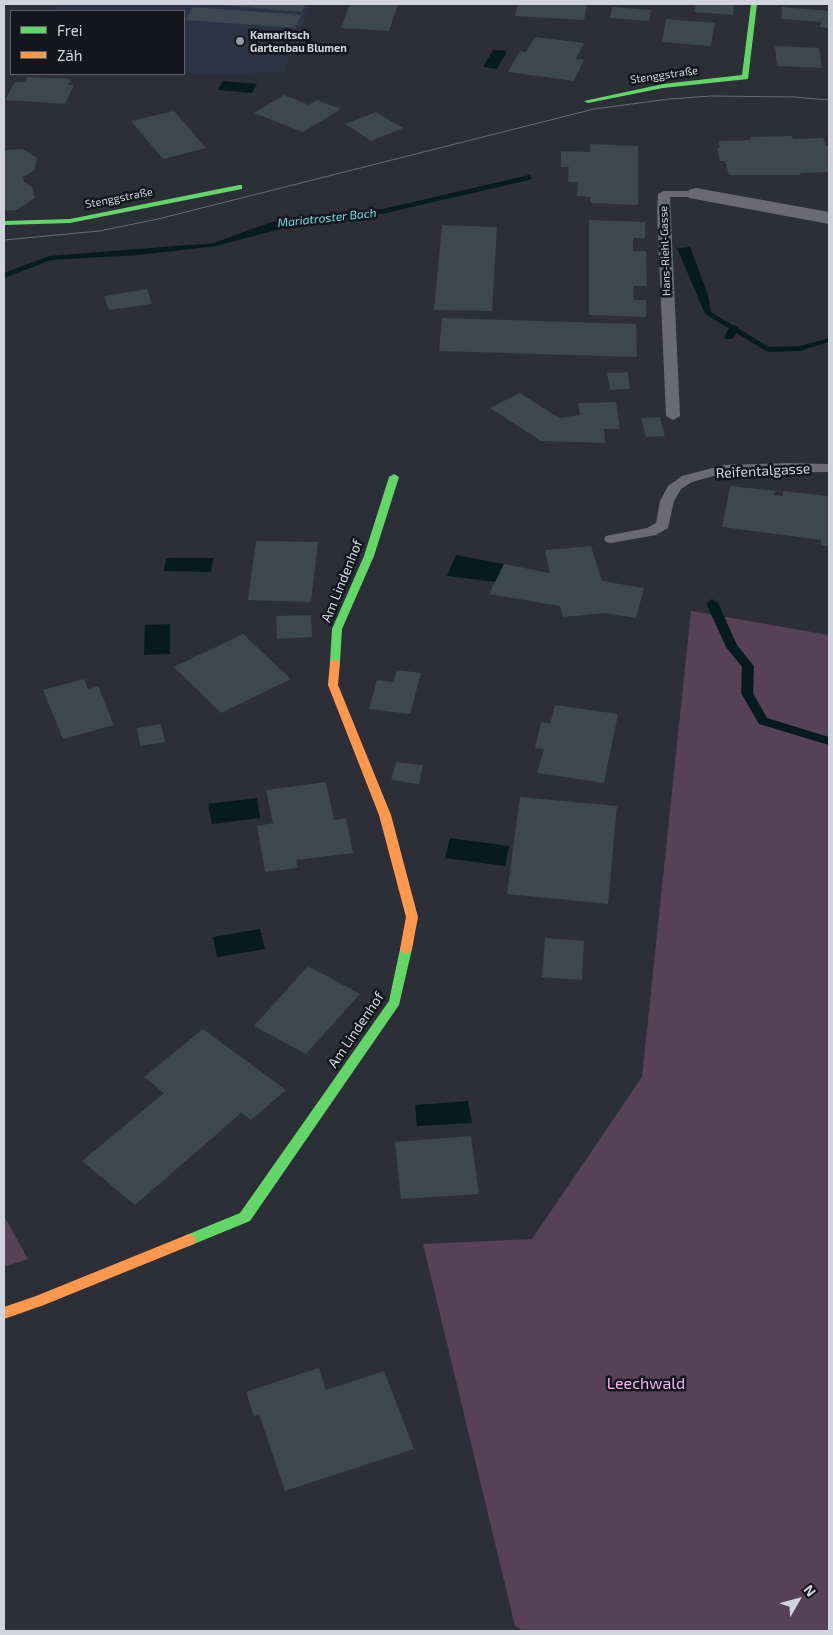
<!DOCTYPE html>
<html>
<head>
<meta charset="utf-8">
<style>
  body { margin:0 }
  #map { position:relative; width:833px; height:1635px; overflow:hidden; background:#2c2f37; font-family:"Exo 2",sans-serif }
  canvas { display:block }
  .frame { position:absolute; inset:0; border:5px solid #d0d4dd; pointer-events:none }
  .legend { position:absolute; left:10px; top:10px; width:175px; height:65px; box-sizing:border-box; background:#13161c; border:1px solid #5f6269; margin:0; padding:6px 9px; list-style:none; font-size:15px; color:#d0d4dd }
  .legend li { display:flex; align-items:center; gap:10px; height:25px }
  .legend b { width:25px; border:1px solid #5f6269 }
  .north { position:absolute; left:773px; top:1575px; width:50px; height:50px; -webkit-text-stroke:4px #13161c; paint-order:stroke; rotate:52deg; font-size:14px; font-weight:700; line-height:20px; text-align:center; color:#d0d4dd }
  .north::after { content:''; display:block; margin:auto; width:18px; height:22px; background:#d0d4dd; clip-path:polygon(50% 0,100% 100%,50% 72%,0 100%) }
</style>
</head>
<body>
<div id="map">
<canvas width="833" height="1635"></canvas>
<div class="frame"></div>
<ul class="legend">
<li><b style="height:6px;background:#63d668"></b>Frei</li>
<li><b style="height:6px;background:#ff974d"></b>Zäh</li>
</ul>
<div class="north">N</div>
</div>
<script>
const context = document.querySelector('canvas').getContext('2d');
context.lineJoin = 'round';
function paint(path, color) { context.fillStyle = color; context.fill(path, 'evenodd'); }
const poly = rows => new Path2D(rows.map(r => 'M' + r).join(''));
function strokePath(path, color, width, dash) { context.strokeStyle = color; context.lineWidth = width; context.lineCap = dash ? 'butt' : 'round'; context.setLineDash(dash || []); context.stroke(path); }
function label(font, color, halo, rows, align = 'center') {
  context.font = font + ' "Exo 2",sans-serif'; context.lineWidth = 5; context.setLineDash([]); context.textBaseline = 'middle'; context.strokeStyle = halo; context.fillStyle = color; for (const [text, x, y, turn = 0] of rows) {
    context.save(); context.translate(x, y); context.rotate((+turn || 0) * Math.PI / 180); context.textAlign = isNaN(turn) ? turn : align; if (halo) context.strokeText(text, 0, 0); context.fillText(text, 0, 0); context.restore();
  }
}
paint(poly([
  [56,4,311,4,284,72,201,75,184,72,184,11,55,11]
]), '#2c3345');
paint(poly([
  [691,611,829,635,829,1631,523,1631,515,1626,423,1244,532,1239,642,1077],
  [4,1216,28,1259,4,1267]
]), '#564156');
paint(poly([
  [493,50,507,51,497,69,483,67],
  [223,81,257,84,252,93,218,90],
  [529,175,533,179,386,213,295,225,216,246,139,255,51,260,4,278,4,273,49,256,214,243,271,222,383,209],
  [690,247,708,295,711,312,769,347,800,346,829,338,829,342,800,351,768,352,705,314,677,248],
  [456,555,504,564,496,582,447,576],
  [166,558,213,558,211,572,164,571],
  [170,624,170,654,144,655,145,625],
  [257,798,260,818,212,824,208,804],
  [450,838,509,846,505,866,445,858],
  [260,929,265,949,217,957,213,937],
  [468,1101,472,1123,417,1126,415,1105]
]), '#061b1e');
paint(poly([
  [734,325,739,328,734,337,732,339,726,339,724,337,729,328,734,325],
  [712,599,718,603,737,645,754,666,753,693,767,718,829,737,829,745,759,724,741,693,742,667,726,647,706,603,712,599]
]), '#061b1e');
paint(poly([
  [209,4,305,4,302,12],
  [350,4,398,4,389,31,341,28],
  [518,4,587,4,584,20,515,16],
  [696,4,734,4,733,15,694,12],
  [193,7,302,15,295,28,186,20],
  [612,7,651,10,649,21,610,18],
  [782,7,829,11,829,28,820,27,821,22,781,19],
  [666,19,715,23,711,46,662,42],
  [535,37,584,43,576,59,584,60,574,81,508,72,520,51,526,52],
  [775,46,819,48,822,68,777,66],
  [28,77,71,79,68,85,74,85,65,104,5,100,15,82,25,82],
  [284,95,309,105,317,100,341,109,303,132,254,113],
  [174,111,206,148,163,159,131,121],
  [376,112,403,128,371,141,345,124],
  [792,136,793,139,823,138,826,146,829,146,829,172,800,173,801,175,729,175,725,161,720,161,717,148,720,148,718,141,751,140,751,137],
  [590,144,638,146,638,205,590,203,590,197,577,196,578,182,568,182,569,167,561,167,561,151,590,152],
  [23,149,37,158,34,171,23,177,24,182,32,187,35,198,16,210,4,211,4,150],
  [589,220,645,222,645,238,633,238,633,251,646,251,647,286,633,286,634,300,646,300,646,317,589,315],
  [442,225,497,227,492,311,434,310],
  [147,289,152,304,109,310,104,296],
  [442,318,636,324,637,357,439,351],
  [628,372,630,389,610,390,607,373],
  [520,393,559,418,580,415,578,403,616,402,620,429,604,429,605,443,541,441,490,408],
  [660,417,665,436,646,437,641,418],
  [730,486,776,491,773,495,783,496,783,491,829,496,829,546,821,546,821,540,722,527],
  [256,541,318,542,311,602,248,600],
  [591,546,602,581,644,588,636,618,604,613,563,617,560,606,489,594,504,564,550,573,545,550],
  [311,615,312,637,277,639,276,616],
  [243,634,291,679,221,713,174,667],
  [397,670,421,673,410,714,369,709,377,680,393,682],
  [84,679,88,689,98,686,114,725,63,739,43,690],
  [555,705,618,714,604,783,537,773,544,749,535,748,541,722,550,724],
  [161,724,165,742,140,746,137,728],
  [396,762,423,765,419,784,391,780],
  [326,782,334,820,346,818,353,853,296,860,298,868,265,872,257,826,273,823,266,790],
  [520,797,617,806,608,904,507,894],
  [545,938,584,941,582,980,542,977],
  [308,966,360,994,306,1054,254,1026],
  [203,1029,286,1090,251,1120,241,1113,135,1205,82,1161,164,1093,144,1077],
  [471,1136,479,1194,401,1199,395,1142],
  [319,1368,326,1390,384,1371,414,1449,285,1491,259,1414,254,1416,246,1392]
]), '#3c4750');
paint(poly([
  [664,191,696,191,702,194,696,197,670,197,680,416,673,420,666,416,657,213,658,194,664,191],
  [787,463,829,464,829,472,724,473,692,482,681,489,674,501,668,528,656,535,611,543,606,542,604,539,606,536,611,535,647,528,656,523,660,501,668,486,682,476,724,465,787,463]
]), '#6b6a72');
paint(poly([
  [696,188,829,212,829,224,689,198,686,194,689,190,696,188]
]), '#6b6a72');
paint(poly([
  [751,4,757,4,748,79,663,88,588,103,584,101,663,84,742,75,751,4],
  [239,185,242,185,242,189,70,223,4,225,4,221,70,219,239,185],
  [394,474,399,477,374,556,342,629,340,662,335,665,331,664,330,662,332,629,364,556,389,477,394,474],
  [406,944,410,946,412,949,399,1005,250,1221,189,1246,184,1244,182,1240,184,1236,240,1213,389,1001,400,949,402,946,406,944]
]), '#63d668');
paint(poly([
  [335,659,340,662,338,685,391,815,418,917,412,949,410,952,406,954,402,952,400,949,406,917,379,815,328,685,330,662,335,659],
  [189,1234,194,1236,196,1240,194,1244,44,1305,4,1319,4,1307,36,1296,189,1234]
]), '#ff974d');
strokePath(poly([
  [4,240,99,231,158,219,594,109,669,99,711,96,794,97,829,100]
]), '#6a6a71', 1);
for (const [x, y, r, color] of [
  [240,41,5,"#979aa3"]
]) { const dot = new Path2D(); dot.arc(x, y, r, 0, 2 * Math.PI); context.fillStyle = color; context.fill(dot); strokePath(dot, '#13161c', 2); }
label('bold 11px', '#d0d4dd', '#13161c', [
  ["Kamaritsch",250,35],
  ["Gartenbau Blumen",250,48]
], 'left');
label('11px', '#d0d4dd', '#13161c', [
  ["Stenggstraße",664,75,-8],
  ["Stenggstraße",119,198,-11],
  ["Hans-Riehl-Gasse",665,251,-92]
]);
label('italic 12px', '#68dde6', '#13161c', [
  ["Mariatroster Bach",327,218,-6]
]);
label('14px', '#d0d4dd', '#13161c', [
  ["Reifentalgasse",763,471,-3],
  ["Am Lindenhof",342,581,-68],
  ["Am Lindenhof",356,1030,-56]
]);
label('16px', '#f7b7f2', '#13161c', [
  ["Leechwald",646,1384]
]);
</script>
</body>
</html>
